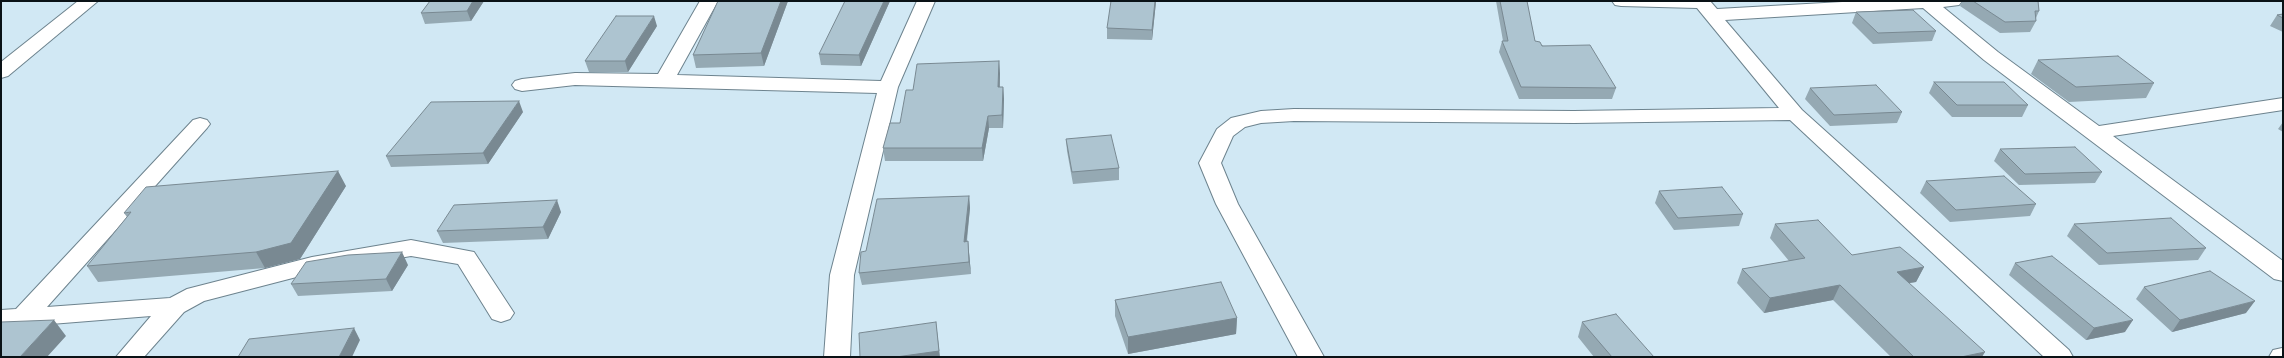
<!DOCTYPE html>
<html>
<head>
<meta charset="utf-8">
<style>
  body { margin:0 }
  #map { position:relative; width:2284px; height:358px; overflow:hidden; background:#d1e8f4; font-family:"Libre Baskerville",serif }
  canvas { display:block }
  .frame { position:absolute; inset:0; border:2px solid #0a1216; pointer-events:none }
</style>
</head>
<body>
<div id="map">
<canvas width="2284" height="358"></canvas>
<div class="frame"></div>
</div>
<script>
const context = document.querySelector('canvas').getContext('2d');
context.lineJoin = 'round';
const poly = rows => new Path2D(rows.map(r => 'M' + r).join(''));
function strokePath(path, color, width, dash) { context.strokeStyle = color; context.lineWidth = width; context.lineCap = dash ? 'butt' : 'round'; context.setLineDash(dash || []); context.stroke(path); }
function paint(path, color) { context.fillStyle = color; context.fill(path, 'evenodd'); }
const minor = poly([
  [78,1,98,1,8,76,1,78,1,62,78,1],
  [700,1,718,1,677,75,881,81,917,1,935,1,898,87,854,275,850,357,824,357,830,275,877,93,575,85,522,91,515,89,512,85,515,81,522,79,575,73,658,74,700,1],
  [1612,1,1710,1,1717,9,1860,1,1962,1,1959,5,1943,7,1998,52,2099,126,2283,98,2283,110,2113,136,2283,261,2283,281,2274,279,1984,60,1923,8,1725,20,1802,110,2069,350,2073,357,2044,357,1790,120,1574,123,1294,121,1261,123,1245,127,1233,136,1221,163,1238,204,1324,357,1298,357,1216,204,1199,163,1217,129,1231,118,1261,111,1294,109,1574,111,1779,108,1697,8,1621,6,1615,5,1612,1],
  [200,118,207,120,210,124,207,128,47,307,170,298,187,289,312,257,411,240,474,252,514,313,510,319,501,322,492,319,458,264,411,256,312,273,204,301,184,312,144,357,116,357,151,316,1,328,1,310,16,309,193,120,200,118],
  [2282,348,2283,357,2269,357,2273,350,2282,348]
]);
strokePath(minor, '#6d838e', 2);
paint(minor, '#fff');
paint(poly([
  [430,1,484,1,471,21,425,24,421,13],
  [718,1,788,1,764,66,696,68,693,55],
  [890,1,861,66,821,65,819,54],
  [1156,1,1152,40,1107,39,1107,28],
  [1496,1,1527,1,1535,41,1616,88,1612,99,1519,99,1499,52,1502,41,1503,41],
  [1962,1,2038,1,2039,11,2036,18,2036,21,2030,32,2000,33,1960,6],
  [1856,12,1936,31,1932,41,1873,44,1852,23],
  [2283,14,2283,32,2270,26,2277,15],
  [657,26,628,72,589,72,585,61],
  [2038,60,2154,83,2146,98,2069,102,2031,74],
  [999,61,1000,74,1000,87,1003,87,1004,99,1003,128,989,128,983,161,885,161,883,148,900,123,913,90],
  [1934,82,2028,105,2022,117,1952,117,1929,93],
  [1810,88,1902,112,1897,123,1830,126,1805,99],
  [523,112,488,164,391,167,386,156],
  [2283,122,2283,132,2278,129],
  [1066,139,1119,168,1119,180,1073,184,1067,151],
  [2000,149,2102,172,2095,183,2019,185,1994,161],
  [1926,181,2036,204,2030,216,1950,222,1920,193],
  [346,186,300,259,265,268,98,282,87,266,127,217,124,213],
  [1659,191,1743,214,1739,226,1674,230,1655,203],
  [969,196,970,208,967,241,968,241,971,274,862,285,859,273,866,251],
  [561,212,548,239,443,243,437,231],
  [1775,224,1852,255,1924,267,1916,282,1909,283,1982,357,1891,357,1833,300,1764,313,1737,283,1742,269,1789,261,1770,238],
  [2074,224,2206,248,2198,260,2099,265,2067,236],
  [2015,263,2125,332,2086,340,2009,275],
  [408,265,392,291,298,296,291,284],
  [2144,287,2246,313,2172,332,2136,299],
  [1115,300,1237,318,1236,334,1128,354,1115,316],
  [1582,322,1654,357,1594,357,1578,337]
]), '#95a9b3');
paint(poly([
  [473,1,484,1,471,21,467,11],
  [781,1,788,1,764,66,761,53],
  [884,1,890,1,861,66,859,55],
  [1155,1,1156,2,1152,40,1152,30],
  [654,16,657,26,628,72,625,61],
  [999,61,1000,74,999,100,998,87],
  [1003,87,1004,99,1003,128,1002,115],
  [519,101,523,112,488,164,483,153],
  [988,116,989,128,983,161,982,148],
  [338,171,346,186,300,259,265,268,256,252],
  [969,196,970,208,965,254,964,242],
  [557,200,561,212,548,239,543,227],
  [968,241,969,253,971,274,969,262],
  [402,252,408,265,392,291,386,279],
  [1924,267,1916,282,1890,286,1897,272],
  [1840,285,1833,300,1764,313,1770,298],
  [2255,301,2246,313,2172,332,2180,320],
  [1237,318,1236,334,1128,354,1128,337],
  [54,320,66,336,47,357,20,357],
  [2133,320,2125,332,2086,340,2094,328],
  [936,322,940,357,896,357],
  [354,328,360,340,352,357,339,357],
  [1985,352,1982,357,1961,357]
]), '#798992');
const building = poly([
  [430,1,473,1,467,11,421,13,430,1],
  [718,1,781,1,761,53,693,55,718,1],
  [845,1,884,1,859,55,819,54,845,1],
  [1111,1,1155,1,1152,30,1107,28,1111,1],
  [1500,1,1527,1,1535,41,1540,42,1542,46,1590,45,1616,88,1521,87,1502,41,1508,41,1500,1],
  [1973,1,2038,1,2039,11,2035,11,2036,21,2005,22,1973,1],
  [1913,10,1936,31,1878,33,1856,12,1913,10],
  [2283,14,2283,18,2277,15,2283,14],
  [616,16,654,16,625,61,585,61,616,16],
  [2118,56,2154,83,2076,87,2038,60,2118,56],
  [999,61,998,87,1003,87,1002,115,988,116,982,148,883,148,890,123,900,123,906,90,913,90,917,64,999,61],
  [1934,82,2004,82,2028,105,1957,105,1934,82],
  [1876,85,1902,112,1834,115,1810,88,1876,85],
  [519,101,483,153,386,156,431,102,519,101],
  [1111,135,1119,168,1072,172,1066,139,1111,135],
  [2075,147,2102,172,2025,174,2000,149,2075,147],
  [338,171,291,243,256,252,87,266,131,212,124,213,146,187,338,171],
  [2004,176,2036,204,1956,210,1926,181,2004,176],
  [1722,187,1743,214,1678,218,1659,191,1722,187],
  [969,196,964,242,968,241,969,262,859,273,861,252,866,251,877,199,969,196],
  [557,200,543,227,437,231,454,205,557,200],
  [2171,218,2206,248,2107,253,2074,224,2171,218],
  [1818,220,1852,255,1900,247,1924,267,1897,272,1985,352,1961,357,1914,357,1840,285,1770,298,1742,269,1805,258,1775,224,1818,220],
  [402,252,386,279,291,284,306,262,348,255,402,252],
  [2052,256,2133,320,2094,328,2015,263,2052,256],
  [2210,271,2255,301,2180,320,2144,287,2210,271],
  [1221,282,1237,318,1128,337,1115,300,1221,282],
  [1616,314,1654,357,1612,357,1582,322,1616,314],
  [54,320,20,357,1,357,1,322,54,320],
  [936,322,939,351,896,357,860,357,859,333,936,322],
  [354,328,339,357,238,357,249,339,354,328]
]);
paint(building, '#adc4d0');
strokePath(building, '#798992', 1);
</script>
</body>
</html>
